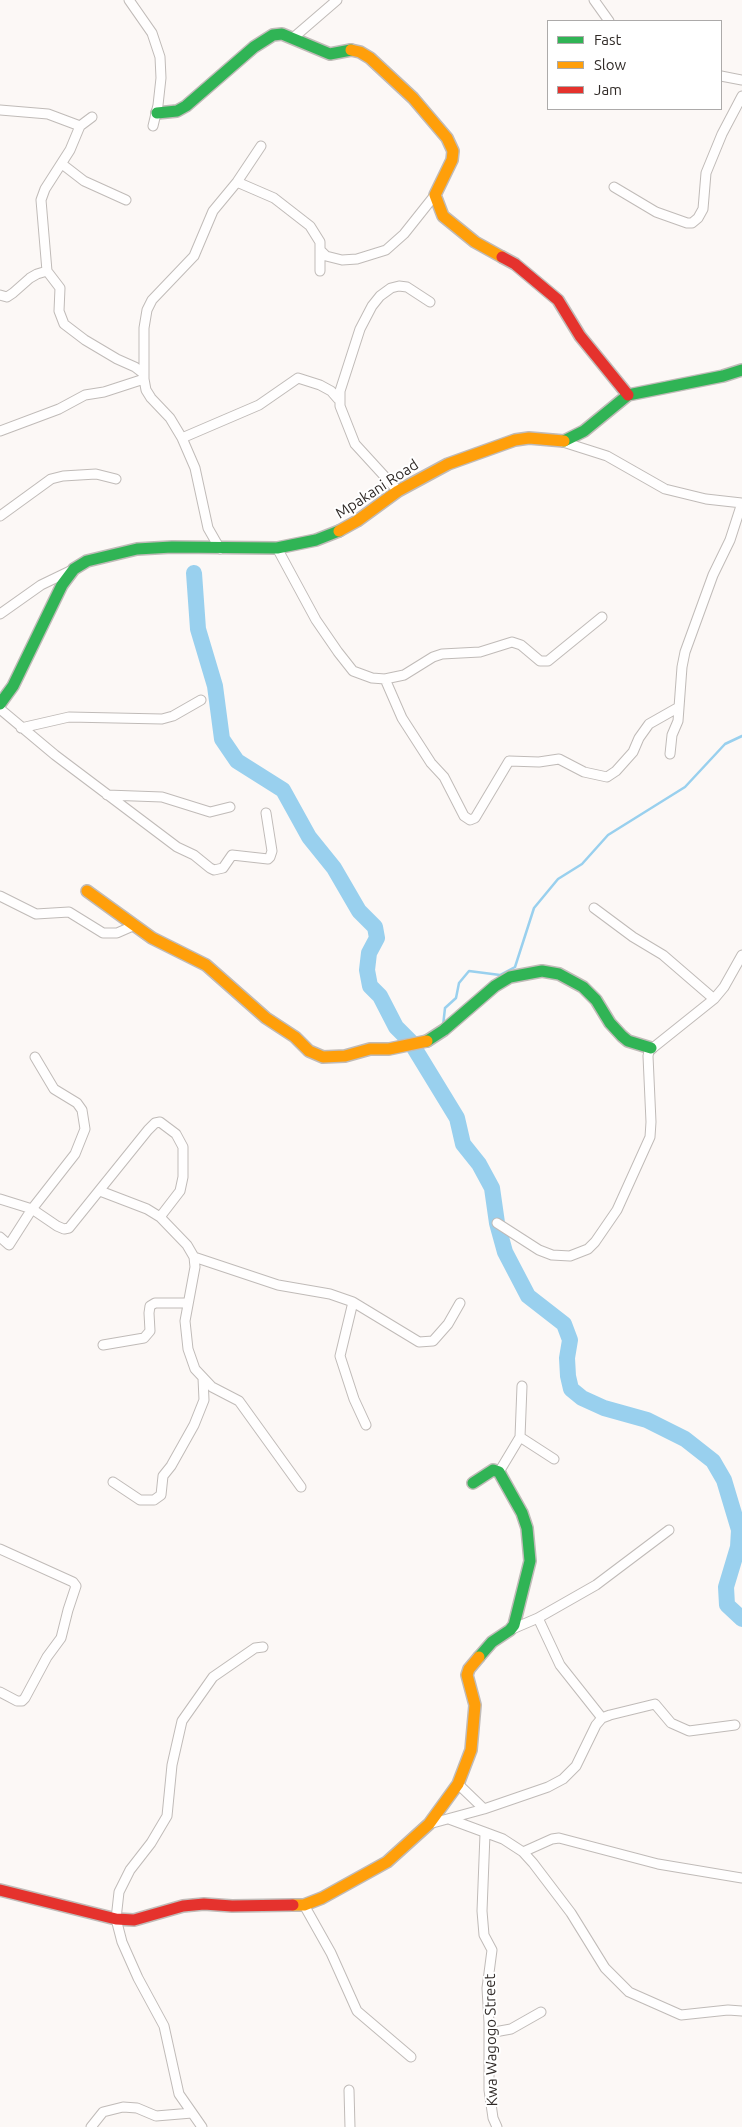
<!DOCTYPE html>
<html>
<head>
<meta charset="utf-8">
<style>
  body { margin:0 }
  #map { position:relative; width:742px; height:2127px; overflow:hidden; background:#fcf8f6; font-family:Ubuntu,sans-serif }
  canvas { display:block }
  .legend { position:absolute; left:547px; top:20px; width:175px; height:90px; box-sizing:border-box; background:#fff; border:1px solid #acaaa9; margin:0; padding:6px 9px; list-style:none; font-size:15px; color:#302a27 }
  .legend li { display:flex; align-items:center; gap:10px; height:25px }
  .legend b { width:25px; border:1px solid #acaaa9 }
</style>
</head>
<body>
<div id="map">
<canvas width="742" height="2127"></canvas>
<ul class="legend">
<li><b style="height:6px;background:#30b455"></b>Fast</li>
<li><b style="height:6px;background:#ff9f0a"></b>Slow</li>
<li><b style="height:6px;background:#e5322d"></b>Jam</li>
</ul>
</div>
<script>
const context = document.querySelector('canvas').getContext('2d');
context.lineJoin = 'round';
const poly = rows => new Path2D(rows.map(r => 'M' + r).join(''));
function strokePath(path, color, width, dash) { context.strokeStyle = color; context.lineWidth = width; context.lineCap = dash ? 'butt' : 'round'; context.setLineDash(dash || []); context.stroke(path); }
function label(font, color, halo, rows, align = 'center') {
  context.font = font + ' Ubuntu,sans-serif'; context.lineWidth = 4; context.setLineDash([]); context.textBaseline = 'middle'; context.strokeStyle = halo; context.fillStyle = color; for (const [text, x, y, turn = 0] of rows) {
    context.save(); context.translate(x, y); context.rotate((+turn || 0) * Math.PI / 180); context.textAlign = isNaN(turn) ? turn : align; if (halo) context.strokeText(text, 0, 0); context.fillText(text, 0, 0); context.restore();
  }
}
strokePath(poly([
  [443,1026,445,1008,456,998,459,983,469,971,500,975,515,967,534,908,558,879,582,864,608,835,685,787,725,744,742,736]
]), '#99d0ee', 2.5);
strokePath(poly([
  [194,573,198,629,215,686,222,739,237,761,283,790,309,837,334,868,359,911,375,927,377,938,369,953,367,970,370,986,380,996,396,1027,410,1041,457,1118,463,1144,479,1164,492,1188,497,1223,505,1252,528,1296,564,1324,570,1340,567,1358,568,1376,571,1389,582,1398,604,1408,647,1420,685,1439,713,1461,724,1480,739,1530,738,1547,726,1587,727,1605,742,1619]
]), '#99d0ee', 16);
const street = poly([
  [129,0,152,33,160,57,161,78,158,105,153,126],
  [594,0,609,21],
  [293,38,337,0],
  [721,76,742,80],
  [0,110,48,114,80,126],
  [92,117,80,126,70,150,45,189,41,200,47,271,60,288,59,311,64,324,85,340,117,359,135,367,144,374],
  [62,164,84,181,126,200],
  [237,182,274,198,310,226,320,242,320,271],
  [614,187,656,212,687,223,692,223,698,218,703,209,706,173,722,134,742,96],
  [320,250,326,256,342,260,357,259,386,250,404,234,435,195],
  [0,295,7,297,13,293,30,278,37,274,47,271],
  [0,431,59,409,85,395,104,392,144,379],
  [182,438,259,405,298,378,320,385,331,391,338,399],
  [563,442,607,456,665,489,706,499,742,503],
  [398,491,355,444,340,406,340,391,360,329,372,306,380,296,391,288,399,286,407,287,430,302],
  [0,516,51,479,63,476,96,474,116,479],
  [277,548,316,620,338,652,353,671,372,678,385,679,404,675,433,657,442,654,480,652,512,642,521,645,540,661,548,661,602,617],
  [220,549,208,528,195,468,182,438,170,418,151,398,146,390,144,379,144,328,147,310,152,300,194,256,213,211,237,182,261,146],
  [0,614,41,585,70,571],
  [385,679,402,718,431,763,444,777,464,816,470,820,475,818,509,761,539,762,559,759,584,772,607,777,616,771,633,752,639,738,649,724,679,707],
  [0,709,55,755,177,847,194,855,210,868,214,870,223,868,232,855,268,859,270,857,272,851,266,813],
  [21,728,69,717,162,719,173,716,201,700],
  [670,754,672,735,678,721,682,667,685,652,713,575,730,540,742,503],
  [107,795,162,797,210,812,230,807],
  [0,896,36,914,69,912,103,933,117,933,133,926],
  [594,908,633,937,663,955,714,999],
  [100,1191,147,1209,160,1217,187,1245,194,1257,195,1267,185,1321,188,1349,195,1369,212,1387,239,1401,301,1487],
  [0,1199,32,1209,57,1226,64,1229,69,1228,148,1130,155,1123,160,1122,176,1134,183,1147,183,1177,180,1191,160,1217],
  [497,1223,539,1250,552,1255,570,1256,588,1249,595,1242,617,1210,650,1137,651,1122,648,1056,649,1051,714,999,724,987,742,955],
  [0,1237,9,1245,32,1209,75,1154,85,1129,82,1110,77,1103,54,1089,35,1057],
  [194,1257,278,1285,330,1294,353,1302,419,1342,433,1341,448,1324,460,1303],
  [353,1302,340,1356,354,1399,366,1425],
  [103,1345,144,1338,150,1331,149,1313,150,1306,155,1303,188,1303],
  [520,1437,554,1459],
  [499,1472,520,1437,522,1386],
  [113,1482,140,1500,154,1500,161,1495,163,1476,171,1466,194,1425,204,1400,203,1378],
  [0,1549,73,1582,76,1586,68,1610,61,1638,47,1657,25,1698,22,1701,17,1701,0,1692],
  [538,1618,560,1665,602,1718],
  [510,1630,538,1618,596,1585,669,1530],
  [458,1784,484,1809],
  [449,1819,503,1839,523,1852,533,1863,571,1913,605,1968,629,1992,681,2015,728,2010,742,2011],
  [429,1824,484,1809,548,1787,563,1779,576,1766,596,1725,602,1718,610,1715,655,1704,671,1723,689,1731,735,1725],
  [485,1834,482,1911,484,1935,492,1950,487,1988,489,2023,489,2090,493,2118,497,2127],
  [523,1852,552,1839,559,1838,658,1864,742,1878],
  [304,1905,331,1953,357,2011,411,2057],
  [489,2033,511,2029,541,2012],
  [349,2090,350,2127],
  [91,2127,103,2112,123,2107,137,2108,156,2116,192,2113],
  [202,2127,179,2094,164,2026,138,1978,122,1942,116,1919,119,1892,130,1870,151,1843,167,1816,172,1765,182,1721,213,1677,255,1648,263,1647]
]);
const fast = poly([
  [157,113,177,111,186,106,254,47,273,35,282,34,330,54,351,50],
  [564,441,584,431,628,395,723,376,742,370],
  [0,704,13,686,62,585,74,569,87,561,137,549,172,547,277,548,316,540,339,531],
  [427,1041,444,1030,495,986,510,977,542,971,559,974,583,987,596,1000,610,1023,622,1036,628,1041,651,1048],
  [473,1483,493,1470,499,1472,522,1513,527,1528,530,1561,514,1625,510,1630,492,1642,479,1657]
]);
const slow = poly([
  [351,50,360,52,370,58,413,98,447,138,453,151,452,160,435,195,443,216,475,242,502,257],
  [339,531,357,521,398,491,448,464,515,440,529,438,564,441],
  [87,891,152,938,206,965,266,1018,295,1037,309,1051,323,1057,345,1056,370,1049,389,1049,427,1041],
  [293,1905,304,1905,322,1898,387,1862,429,1824,458,1784,471,1750,475,1705,467,1675,469,1669,479,1657]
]);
const jam = poly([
  [502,257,515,264,558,300,580,336,628,395],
  [0,1890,116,1919,134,1920,183,1906,204,1904,232,1906,293,1905]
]);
strokePath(street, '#c0bbb8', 11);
strokePath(fast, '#c0bbb8', 14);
strokePath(slow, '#c0bbb8', 14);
strokePath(jam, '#c0bbb8', 14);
strokePath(street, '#fffefe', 9);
strokePath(fast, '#30b455', 11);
strokePath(slow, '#ff9f0a', 11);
strokePath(jam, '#e5322d', 11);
label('15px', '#302a27', '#fff', [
  ["Mpakani Road",377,489,-33],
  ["Kwa Wagogo Street",491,2040,-91]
]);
</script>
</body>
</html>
